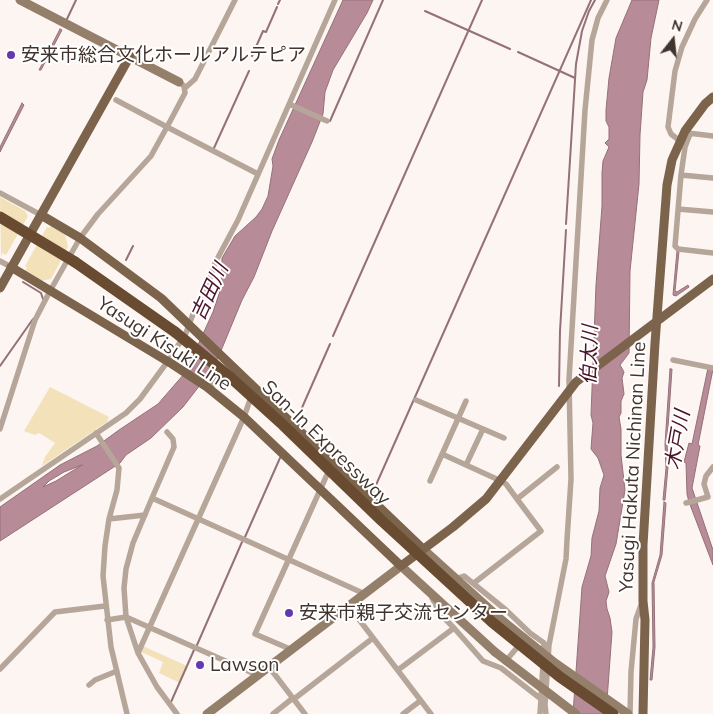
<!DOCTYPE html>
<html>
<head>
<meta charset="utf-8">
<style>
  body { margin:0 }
  #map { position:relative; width:713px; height:714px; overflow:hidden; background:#fdf5f2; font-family:Mulish,sans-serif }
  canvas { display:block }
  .north { position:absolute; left:648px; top:15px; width:50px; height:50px; -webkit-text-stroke:4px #fff; paint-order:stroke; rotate:16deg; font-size:14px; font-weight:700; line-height:20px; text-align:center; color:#41332d }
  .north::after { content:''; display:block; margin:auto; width:18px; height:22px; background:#41332d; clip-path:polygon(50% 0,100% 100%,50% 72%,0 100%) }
</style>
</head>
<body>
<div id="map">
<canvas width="713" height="714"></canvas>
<div class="north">N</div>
</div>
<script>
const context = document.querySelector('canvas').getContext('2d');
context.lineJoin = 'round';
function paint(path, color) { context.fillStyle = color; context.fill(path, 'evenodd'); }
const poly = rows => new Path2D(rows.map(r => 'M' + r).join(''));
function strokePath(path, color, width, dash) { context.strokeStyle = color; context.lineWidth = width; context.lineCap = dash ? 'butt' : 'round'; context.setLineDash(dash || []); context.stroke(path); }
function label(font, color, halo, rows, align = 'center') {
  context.font = font + ' Mulish,"Noto Sans JP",sans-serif'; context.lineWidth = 4; context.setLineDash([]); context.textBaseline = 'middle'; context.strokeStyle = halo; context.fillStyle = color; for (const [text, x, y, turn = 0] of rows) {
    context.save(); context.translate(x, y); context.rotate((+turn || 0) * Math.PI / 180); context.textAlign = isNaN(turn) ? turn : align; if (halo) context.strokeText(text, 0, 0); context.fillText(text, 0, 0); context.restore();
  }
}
paint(poly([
  [0,197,25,211,28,216,6,255,3,253,1,256],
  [51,226,65,234,68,247,51,279,40,281,25,271,27,268,25,266,47,227,49,228],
  [50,387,109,417,107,422,42,466,45,457,55,443,39,433,35,435,24,431],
  [143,646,187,666,180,683,159,673,163,662,141,652]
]), '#f3e1ba');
const water = poly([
  [343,0,373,0,367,13,333,70,325,92,323,114,312,142,272,231,254,277,242,300,218,358,202,383,186,371,213,312,221,288,222,258,235,236,256,217,262,209,268,196,273,166,272,159,279,140,343,0],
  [632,0,659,0,651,38,647,80,643,92,640,135,639,184,630,271,629,353,620,365,624,372,622,378,624,394,621,401,621,413,619,417,621,429,621,455,625,490,616,544,605,576,609,592,606,601,607,609,610,618,612,632,606,714,573,714,582,587,591,556,592,538,599,511,600,488,604,475,598,458,591,449,593,423,591,415,596,285,602,206,602,173,603,161,609,147,605,143,609,139,609,127,606,121,606,110,609,78,616,38,632,0],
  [60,29,62,30,41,70,39,70,60,29],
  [22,103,24,105,0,152,0,147,22,103],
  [677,251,679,251,675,291,677,292,688,285,689,287,676,296,673,295,677,251],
  [708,368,713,369,698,445,700,446,692,488,713,550,713,565,689,502,687,494,686,463,684,462,689,443,692,444,708,368],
  [670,369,672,369,667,442,668,467,665,500,663,500,666,468,665,444,670,369],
  [184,374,200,385,183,407,151,438,126,455,120,463,0,541,0,507,60,465,97,446,119,430,158,404,184,374],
  [82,465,56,481,43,487,49,481,64,472,82,465],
  [664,502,666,503,662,555,654,582,655,647,652,680,650,680,653,647,652,583,660,555,664,502]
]);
paint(water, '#b78b98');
strokePath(water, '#947178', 1);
strokePath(poly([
  [278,4,280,0],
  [425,11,510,49],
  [67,19,76,0],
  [518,52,575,78],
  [252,56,263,31,266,32,277,7],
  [330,121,383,0],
  [214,148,249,71],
  [566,224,576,64,582,31,589,11,595,0],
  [126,260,133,246],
  [23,282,41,293,43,299],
  [333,336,482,0],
  [0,366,33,319],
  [559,386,560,331,566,230],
  [297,419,330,344],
  [372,494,591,0],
  [245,537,280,458],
  [197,645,242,542],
  [171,702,194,650]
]), '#947178', 2);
strokePath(poly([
  [185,88,195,79,235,0],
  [116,100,167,127,185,93,184,86,179,82],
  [289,104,327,121],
  [688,133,713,136],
  [690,134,685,147,681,175,713,178],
  [680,141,671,134,668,127,675,71,682,47,695,19,707,0],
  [681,175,675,246,678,249,713,253],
  [0,193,41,215],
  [678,209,713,212],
  [0,261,11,267],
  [673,360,713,368],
  [210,389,221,368],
  [416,400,504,438],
  [0,429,35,320,50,291,80,238,98,214,151,156,167,127,258,174],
  [96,433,119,468,117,490,109,519,105,546,103,576,111,647,127,714],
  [442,454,501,481,506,484,517,499],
  [466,465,483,429],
  [430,481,466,401],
  [152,498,174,447,173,439,167,432],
  [0,499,126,413,140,399,168,361,186,333,196,306,209,282,215,263,238,220,335,0],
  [686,503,708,497,704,484,706,476,713,467],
  [109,519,145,515],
  [455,579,464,576,506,610,530,633,544,643,543,654],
  [474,583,541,531,517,499,557,467],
  [348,605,431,714],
  [107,620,126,617,257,675],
  [454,628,483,661,501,668,541,699,540,714],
  [290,649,255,634,330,468],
  [138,653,244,417,251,397],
  [505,662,520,644],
  [269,667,305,714],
  [0,669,55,612,105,606],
  [398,670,454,628,441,615,432,598,433,595],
  [89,685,95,680,117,671],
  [294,699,373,638],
  [541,699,543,663],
  [177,714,157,687,138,653,126,617,124,588,126,569,133,543,152,498,365,594],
  [273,714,293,698],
  [403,714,420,701],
  [546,714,545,705,549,645,566,559,567,540,571,479,569,380,585,110,592,40,598,18,607,0],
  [630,714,631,672,636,619,641,605]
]), '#b5a699', 5.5);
strokePath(poly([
  [20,0,179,82],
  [423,549,504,622],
  [207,714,401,566,495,652]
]), '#947f6b', 9);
strokePath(poly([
  [41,215,80,238,161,298,423,549],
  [11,267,172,364,207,387,244,417,401,566,453,527,486,499,576,382,713,279],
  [0,288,130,56],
  [643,714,645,620,643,601,643,545,655,343,667,185,672,160,685,131,705,104,713,97]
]), '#7c634b', 9);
strokePath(poly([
  [75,262,175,332]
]), '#684b30', 11);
strokePath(poly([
  [504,622,555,663,628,714],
  [495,652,576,714]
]), '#947f6b', 9);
strokePath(poly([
  [0,217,75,262],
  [175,332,230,377,283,425,381,520,492,622,560,677,613,714]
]), '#684b30', 11);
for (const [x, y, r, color] of [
  [11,55,5,"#6438b0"],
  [289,613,5,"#6438b0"],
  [200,665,5,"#6438b0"]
]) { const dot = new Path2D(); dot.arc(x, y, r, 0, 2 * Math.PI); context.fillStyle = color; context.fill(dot); strokePath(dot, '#fff', 2); }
label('19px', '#41332d', '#fff', [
  ["安来市総合文化ホールアルテピア",21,55],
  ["安来市親子交流センター",299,613],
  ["Lawson",210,665]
], 'left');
label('19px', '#41332d', '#fff', [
  ["Yasugi Kisuki Line",164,344,33],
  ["San-In Expressway",326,443,44],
  ["Yasugi Hakuta Nichinan Line",633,467,-87]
]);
label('italic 20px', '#4b142a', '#fff', [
  ["吉田川",210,292,-65],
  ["伯太川",590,355,-88],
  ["木戸川",678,440,-80]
]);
</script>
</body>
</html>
